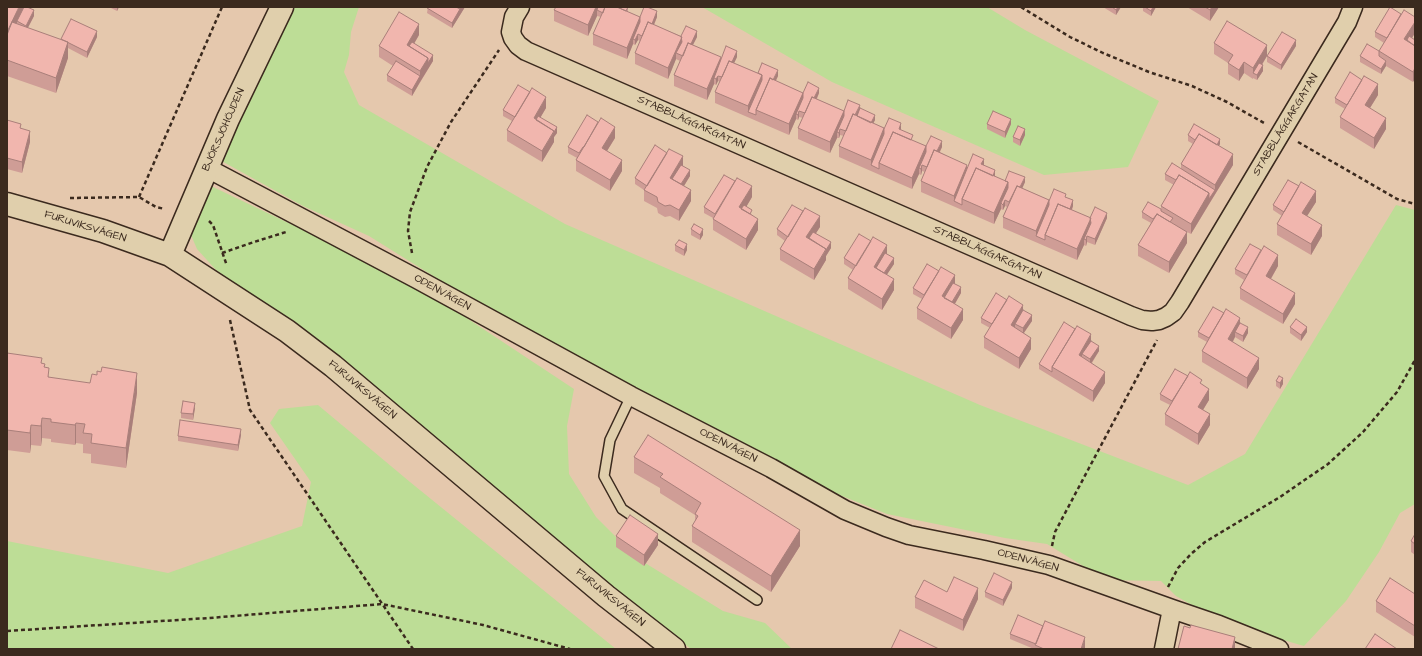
<!DOCTYPE html>
<html>
<head>
<meta charset="utf-8">
<style>
  body { margin:0 }
  #map { position:relative; width:1422px; height:656px; overflow:hidden; background:#e5c8ad; font-family:"Architects Daughter",sans-serif }
  canvas { display:block }
  .frame { position:absolute; inset:0; border:8px solid #3b2a1e; pointer-events:none }
</style>
</head>
<body>
<div id="map">
<canvas width="1422" height="656"></canvas>
<div class="frame"></div>
</div>
<script>
const context = document.querySelector('canvas').getContext('2d');
context.lineJoin = 'round';
function paint(path, color) { context.fillStyle = color; context.fill(path, 'evenodd'); }
const poly = rows => new Path2D(rows.map(r => 'M' + r).join(''));
function strokePath(path, color, width, dash) { context.strokeStyle = color; context.lineWidth = width; context.lineCap = dash ? 'butt' : 'round'; context.setLineDash(dash || []); context.stroke(path); }
function label(font, color, halo, rows, align = 'center') {
  context.font = font + ' "Architects Daughter",sans-serif'; context.lineWidth = 3; context.setLineDash([]); context.textBaseline = 'middle'; context.strokeStyle = halo; context.fillStyle = color; for (const [text, x, y, turn = 0] of rows) {
    context.save(); context.translate(x, y); context.rotate((+turn || 0) * Math.PI / 180); context.textAlign = isNaN(turn) ? turn : align; if (halo) context.strokeText(text, 0, 0); context.fillText(text, 0, 0); context.restore();
  }
}
paint(poly([
  [290,7,359,7,351,32,349,55,344,72,359,105,565,224,980,405,1188,485,1245,454,1396,205,1415,210,1415,504,1400,513,1379,552,1346,601,1304,646,1273,637,1199,609,1176,596,1161,581,1106,580,1047,544,1005,538,887,514,832,492,475,302,369,236,303,206,218,159],
  [702,7,987,7,1025,30,1159,101,1128,167,1044,175,832,82],
  [211,186,320,238,456,311,574,389,567,426,569,474,596,517,637,558,723,611,765,623,792,649,691,649,612,590,349,364,216,270,197,249,191,235],
  [318,405,410,482,616,649,7,649,7,541,168,573,302,526,311,482,270,423,279,409]
]), '#bddd96');
const lane = poly([
  [631,396,610,440,604,476,622,509,757,600]
]);
const street = poly([
  [520,7,514,17,511,32,513,38,518,45,526,51,1131,316,1142,320,1152,321,1159,320,1166,317,1173,312,1180,302,1347,22,1353,7],
  [207,168,417,279,631,396,771,468,845,510,886,527,909,535,984,550,1049,565,1172,609,1219,625,1279,649],
  [1164,649,1172,609]
]);
const secondary = poly([
  [7,204,103,231,170,255,287,331,333,366,606,596,674,649],
  [170,255,228,119,282,7]
]);
strokePath(lane, '#3b2a1e', 12);
strokePath(street, '#3b2a1e', 21);
strokePath(secondary, '#3b2a1e', 25);
strokePath(poly([
  [1021,7,1070,37,1103,53,1149,72,1192,86,1227,102,1264,123],
  [1298,142,1397,199,1415,204],
  [139,197,222,7],
  [70,198,139,197,156,207,165,209],
  [209,221,213,225,227,266],
  [222,253,254,242,286,232],
  [412,253,408,231,410,212,427,167,451,122,499,50],
  [230,320,250,410,413,649],
  [1052,546,1055,532,1157,340],
  [1168,587,1178,568,1191,554,1205,542,1280,497,1328,464,1363,432,1397,392,1415,360],
  [7,631,209,618,382,604,483,625,570,649]
]), '#3b2a1e', 2.5, [4, 3]);
strokePath(lane, '#e0cfac', 9);
strokePath(street, '#e0cfac', 18);
strokePath(secondary, '#e0cfac', 22);
paint(poly([
  [7,7,34,16,28,28,61,40,97,37,87,58,68,48,68,58,56,93,7,76],
  [109,7,119,7,117,11],
  [428,7,465,7,452,28,427,13],
  [628,7,628,12,640,17,657,17,654,25,681,36,697,37,693,45,721,60,737,57,734,63,758,73,778,76,776,81,803,93,819,93,817,99,844,111,860,110,875,120,873,123,884,128,901,129,901,130,913,141,926,146,942,147,940,152,967,167,984,165,995,176,995,177,1005,181,1025,182,1022,188,1049,200,1066,197,1073,206,1072,210,1090,218,1107,218,1095,245,1087,242,1086,246,1084,245,1077,260,1003,228,1003,217,1007,207,1005,206,1003,210,1001,209,994,224,921,192,921,181,925,172,922,171,921,175,919,174,912,189,839,157,839,146,844,136,840,135,839,138,837,138,830,153,798,139,798,128,803,118,799,117,798,120,796,119,789,135,715,103,715,92,720,82,718,81,716,85,714,84,707,100,674,86,674,75,680,61,676,59,668,79,635,64,635,53,640,41,638,40,635,45,633,44,627,59,593,45,593,34,601,17,597,16,588,36,554,21,554,10],
  [1103,7,1121,7,1116,15],
  [1143,7,1156,7,1151,16,1143,11],
  [1187,7,1219,7,1210,21],
  [1401,14,1415,17,1415,33,1412,38,1415,40,1413,82,1386,66,1381,74,1360,62,1360,56,1379,51,1384,43,1375,37,1375,32],
  [419,35,414,44,433,61,412,96,387,81,387,75,393,66,379,57,379,46],
  [1214,43,1267,56,1296,46,1281,70,1267,62,1267,56,1262,65,1263,71,1257,80,1253,78,1253,79,1244,73,1239,81,1228,74,1228,63,1214,54],
  [1378,95,1370,108,1386,129,1374,149,1340,128,1340,117,1345,109,1335,103,1335,98],
  [546,108,540,118,557,133,554,137,554,142,542,162,507,141,507,130,512,121,503,116,503,110],
  [7,120,21,128,30,142,22,173,7,169],
  [987,124,1011,124,1005,138,987,129],
  [1025,135,1020,146,1013,142,1013,137],
  [1188,135,1220,144,1219,146,1233,165,1191,234,1187,232,1187,243,1169,273,1138,256,1138,245,1151,223,1142,218,1142,212,1161,209,1161,206,1174,185,1165,180,1165,174,1181,169,1181,164,1193,144,1188,141],
  [615,138,607,151,622,171,610,191,576,171,576,160,577,158,568,153,568,147],
  [683,166,690,176,684,186,691,201,679,221,670,216,665,217,658,213,657,208,644,201,644,190,635,184,635,178],
  [752,197,746,207,752,215,758,230,746,250,713,230,713,218,704,213,704,207],
  [1316,202,1307,216,1322,236,1311,255,1277,235,1277,224,1282,216,1273,210,1273,205],
  [820,227,816,233,831,248,826,256,826,260,814,280,780,260,780,249,785,241,777,235,777,229],
  [691,229,703,235,700,240,691,235],
  [675,245,687,250,684,256,675,251],
  [887,254,894,264,887,274,894,290,882,310,848,289,848,278,853,270,844,264,844,258],
  [1278,266,1271,279,1295,304,1283,324,1240,299,1240,288,1244,280,1235,274,1235,269],
  [955,284,961,293,955,304,963,320,951,339,917,319,917,308,922,299,913,294,913,288],
  [1023,310,1032,321,1024,333,1031,349,1019,369,984,348,984,337,990,328,981,323,981,318],
  [1240,323,1248,333,1243,342,1235,337,1233,342,1259,369,1247,389,1202,362,1202,351,1207,342,1198,337,1198,332],
  [1290,327,1307,332,1301,341,1290,333],
  [1091,341,1099,351,1092,363,1105,383,1093,402,1039,369,1039,364],
  [7,353,42,363,45,367,49,377,137,393,126,468,91,463,91,454,83,453,83,444,76,443,75,445,51,442,51,439,42,438,41,446,31,445,30,453,7,450],
  [1276,381,1283,384,1280,389,1276,386],
  [1202,384,1209,400,1203,410,1210,425,1198,445,1165,425,1165,414,1170,405,1160,400,1160,394],
  [195,408,193,420,181,418,181,413],
  [241,435,238,451,178,441,178,436],
  [634,457,800,546,771,592,692,542,692,526,695,521,695,515,660,493,660,488,634,473],
  [1415,534,1415,555,1411,552,1411,541],
  [616,536,658,545,644,566,616,547],
  [1012,588,1003,606,985,597,985,592],
  [947,592,978,599,963,631,915,608,915,597],
  [1415,594,1415,637,1376,612,1376,601],
  [1043,626,1085,648,1085,649,1034,649,1010,639,1010,634]
]), '#cf9d96');
paint(poly([
  [19,7,25,7,17,21,17,23,7,43,7,32],
  [117,7,119,7,117,11],
  [460,7,465,7,452,28,452,23,460,9],
  [596,7,601,7,597,10,597,16,588,36,588,25],
  [1118,7,1121,7,1116,15,1116,10],
  [1153,7,1156,7,1151,16,1151,11],
  [1212,7,1219,7,1210,21,1210,10],
  [34,10,34,16,26,31,26,26],
  [657,11,657,17,650,34,650,28],
  [640,17,640,28,633,39,633,44,627,59,627,48],
  [1415,22,1415,33,1407,46,1404,39],
  [419,24,419,35,409,52,407,45],
  [97,31,97,37,87,58,87,52],
  [697,31,697,37,684,62,684,57],
  [638,34,638,40,635,45,635,40],
  [682,37,682,48,676,53,676,59,668,79,668,68],
  [1296,40,1296,46,1281,70,1281,65],
  [68,42,68,58,56,93,56,78],
  [1267,45,1267,56,1256,74,1253,73,1253,79,1253,68],
  [737,51,737,57,724,84,724,78],
  [433,55,433,61,420,82,420,71,428,58],
  [721,57,721,68,714,78,714,84,707,100,707,89],
  [1386,61,1386,66,1381,74,1381,69],
  [1244,62,1244,73,1239,81,1239,70],
  [1263,65,1263,71,1257,80,1257,75],
  [1415,68,1415,79,1413,82,1413,72],
  [778,70,778,76,771,90,771,85],
  [762,75,762,86,748,112,748,106],
  [420,76,420,82,412,96,412,90],
  [718,76,718,81,716,85,716,79],
  [1378,84,1378,95,1365,116,1365,105],
  [819,88,819,93,807,120,807,114],
  [803,93,803,104,799,112,799,117,798,120,798,115,796,114,796,119,789,135,789,124],
  [546,97,546,108,536,125,534,118],
  [860,105,860,111,848,132],
  [844,111,844,122,840,129,840,135,839,138,839,133,837,132,837,138,830,153,830,142],
  [875,115,875,120,869,132,869,127],
  [1386,118,1386,129,1374,149,1374,138],
  [1011,119,1011,124,1005,138,1005,132],
  [901,123,901,129,899,135,899,129],
  [557,127,557,133,554,137,554,142,542,162,542,151],
  [615,127,615,138,602,159,602,148],
  [884,128,884,139,871,165,871,160],
  [1025,129,1025,135,1020,146,1020,140],
  [30,131,30,142,22,173,22,162],
  [1220,139,1220,144,1214,154,1214,148],
  [942,141,942,147,929,173,929,168],
  [926,146,926,157,922,166,922,171,921,175,921,169,919,168,919,174,912,189,912,178],
  [1233,154,1233,165,1209,204,1209,199,1215,190,1215,185],
  [683,156,683,167,670,183,670,178],
  [984,159,984,165,981,170,981,164],
  [622,160,622,171,610,191,610,180],
  [967,165,967,175,954,201,954,196],
  [690,170,690,176,679,194,679,188],
  [995,170,995,176,991,186,991,180],
  [1025,177,1025,182,1018,198,1018,192],
  [1008,182,1008,193,1001,203,1001,209,994,224,994,213],
  [752,186,752,197,742,214,739,207],
  [691,190,691,201,679,221,679,210],
  [1316,191,1316,202,1302,224,1302,213],
  [1209,193,1209,204,1191,234,1191,224],
  [1005,200,1005,206,1003,210,1003,205],
  [1049,200,1049,211,1036,236,1036,231],
  [1073,200,1073,206,1068,219,1068,213],
  [1107,213,1107,218,1095,245,1095,239],
  [820,216,820,227,809,244,806,237],
  [1091,218,1091,229,1087,236,1087,242,1086,246,1086,240,1084,239,1084,245,1077,260,1077,249],
  [758,219,758,230,746,250,746,239],
  [1322,225,1322,236,1311,255,1311,244],
  [703,229,703,235,700,240,700,235],
  [1187,232,1187,243,1169,273,1169,262],
  [831,242,831,248,826,256,826,260,814,280,814,269],
  [687,244,687,250,684,256,684,250],
  [887,245,887,256,876,273,874,267],
  [1278,255,1278,266,1266,287,1266,276],
  [894,258,894,264,882,282,882,277],
  [955,275,955,286,942,302,942,296],
  [894,279,894,290,882,310,882,299],
  [961,287,961,293,950,312,950,306],
  [1295,293,1295,304,1283,324,1283,314],
  [1023,305,1023,316,1015,324,1015,329,1011,325],
  [963,309,963,320,951,339,951,328],
  [1032,315,1032,321,1023,334,1023,328],
  [1240,318,1240,329,1235,332,1235,337,1228,350,1228,339],
  [1248,327,1248,333,1243,342,1243,336],
  [1307,327,1307,332,1301,341,1301,335],
  [1091,334,1091,345,1082,354,1082,360,1079,355],
  [1031,338,1031,349,1019,369,1019,358],
  [1099,346,1099,351,1090,365,1090,359],
  [1259,358,1259,369,1247,389,1247,378],
  [1105,372,1105,383,1093,402,1093,391],
  [137,373,137,393,126,468,126,448],
  [1283,378,1283,384,1280,389,1280,383],
  [1209,389,1209,400,1198,418,1198,407],
  [195,403,195,408,193,420,193,414],
  [1210,414,1210,425,1198,445,1198,434],
  [42,418,42,438,41,446,41,426],
  [76,423,76,443,75,445,75,425],
  [31,425,31,445,30,453,30,433],
  [241,429,241,435,238,451,238,445],
  [800,530,800,546,771,592,771,576],
  [658,534,658,545,644,566,644,555],
  [1012,582,1012,588,1003,606,1003,600],
  [978,588,978,599,963,631,963,620],
  [1085,637,1085,649,1081,649],
  [1235,637,1235,649,1232,649]
]), '#a97f7a');
const building = poly([
  [7,7,19,7,7,32,7,7],
  [24,7,27,7,34,10,26,26,17,21,24,7],
  [428,7,456,7,460,9,452,23,427,8,428,7],
  [556,7,596,7,588,25,554,10,556,7],
  [598,7,605,7,603,13,597,10,598,7],
  [605,7,617,7,640,17,627,48,593,34,605,7],
  [617,7,628,7,626,11,617,7],
  [644,7,647,7,657,11,652,24,648,22,642,36,638,34,635,40,633,39,640,22,640,17,644,7],
  [1112,7,1118,7,1116,10,1112,7],
  [1145,7,1153,7,1151,11,1145,7],
  [1205,7,1212,7,1210,10,1205,7],
  [1390,7,1401,14,1387,38,1375,32,1390,7],
  [1404,10,1415,17,1415,22,1404,39,1415,46,1415,68,1413,72,1379,51,1404,10],
  [399,12,419,24,407,45,428,58,420,71,379,46,399,12],
  [71,19,97,31,87,52,61,39,71,19],
  [1227,21,1267,45,1253,68,1244,62,1239,70,1228,63,1233,55,1214,43,1227,21],
  [12,22,68,42,56,78,7,60,7,35,12,22],
  [648,22,682,37,668,68,635,53,648,22],
  [686,26,697,31,691,44,688,43,683,56,676,53,682,42,681,36,686,26],
  [1282,32,1296,40,1281,65,1267,56,1282,32],
  [1409,36,1415,40,1415,46,1407,40,1409,36],
  [412,42,433,55,428,63,428,58,409,46,412,42],
  [688,43,721,57,707,89,674,75,688,43],
  [1367,44,1379,51,1379,56,1386,61,1381,69,1360,56,1367,44],
  [726,46,737,51,732,62,729,61,722,77,718,76,716,79,714,78,726,46],
  [396,61,420,76,412,90,387,75,396,61],
  [729,61,762,75,748,106,715,92,729,61],
  [762,63,778,70,773,80,770,78,756,110,756,115,748,112,762,80,762,75,758,73,762,63],
  [1259,63,1263,65,1257,75,1253,73,1259,63],
  [1350,72,1362,80,1347,105,1335,98,1350,72],
  [1364,76,1378,84,1365,105,1386,118,1374,138,1340,117,1364,76],
  [770,78,803,93,789,124,756,110,770,78],
  [808,82,819,88,814,98,812,97,805,113,799,111,798,115,796,114,803,98,803,93,808,82],
  [518,85,530,92,515,117,503,110,518,85],
  [532,88,546,97,534,118,554,131,542,151,507,130,532,88],
  [812,97,844,111,830,142,798,128,812,97],
  [848,100,860,105,855,115,853,114,846,131,840,129,839,133,837,132,844,116,844,111,848,100],
  [860,108,875,115,871,123,857,116,860,108],
  [993,111,1011,119,1005,132,987,124,993,111],
  [853,114,884,128,871,160,839,146,853,114],
  [587,115,598,122,584,147,583,147,579,153,568,147,587,115],
  [538,116,557,127,554,132,554,131,536,120,538,116],
  [601,118,615,127,602,148,622,160,610,180,576,160,601,118],
  [889,118,901,123,899,129,913,135,911,140,893,132,879,163,879,169,871,165,884,134,884,129,889,118],
  [7,120,21,124,20,128,30,131,22,162,7,158,7,120],
  [1194,124,1220,139,1217,145,1199,134,1195,140,1188,135,1194,124],
  [1018,126,1025,129,1020,140,1013,137,1018,126],
  [893,132,926,146,912,178,879,163,893,132],
  [1199,134,1233,154,1215,185,1181,164,1199,134],
  [931,136,942,141,937,151,934,150,927,167,922,165,921,169,919,168,926,152,926,146,931,136],
  [655,145,667,153,647,186,635,178,655,145],
  [669,149,683,156,670,178,691,190,679,210,670,205,665,206,658,202,657,197,644,190,669,149],
  [934,150,967,165,954,196,921,181,934,150],
  [973,154,984,159,981,164,995,170,993,176,976,168,962,199,962,205,954,201,973,154],
  [1172,163,1215,190,1209,199,1209,193,1179,175,1176,180,1165,174,1172,163],
  [681,165,690,170,681,184,672,179,681,165],
  [976,168,1008,182,994,213,962,199,976,168],
  [1009,171,1025,177,1020,187,1017,186,1009,202,1005,200,1003,205,1001,203,1008,188,1008,182,1005,181,1009,171],
  [724,175,735,181,715,214,704,207,724,175],
  [1179,175,1209,193,1191,224,1161,206,1179,175],
  [737,178,752,186,739,207,758,219,746,239,713,219,737,178],
  [1288,180,1299,186,1284,212,1273,205,1288,180],
  [1301,182,1316,191,1302,213,1322,225,1311,244,1277,224,1301,182],
  [1017,186,1049,200,1036,231,1003,217,1017,186],
  [1054,189,1066,194,1065,197,1073,200,1070,209,1058,204,1045,235,1045,240,1036,236,1049,205,1049,201,1054,189],
  [1148,202,1161,209,1161,211,1173,218,1170,222,1157,214,1153,219,1142,212,1148,202],
  [1058,204,1091,218,1077,249,1045,235,1058,204],
  [744,205,752,210,750,214,741,209,744,205],
  [792,205,803,211,788,237,777,229,792,205],
  [1095,207,1107,213,1095,239,1087,236,1086,240,1084,239,1091,223,1090,218,1095,207],
  [805,208,820,216,806,237,826,249,814,269,780,249,805,208],
  [1157,214,1187,232,1169,262,1138,245,1157,214],
  [694,224,703,229,700,235,691,229,694,224],
  [813,232,831,242,826,250,826,249,809,238,813,232],
  [859,234,871,241,856,266,844,258,859,234],
  [873,237,887,245,874,267,894,279,882,299,848,278,873,237],
  [679,240,687,244,684,250,675,245,679,240],
  [1250,244,1261,250,1247,275,1235,269,1250,244],
  [1264,246,1278,255,1266,276,1295,293,1283,314,1240,288,1264,246],
  [885,253,894,258,884,273,876,268,885,253],
  [927,264,939,271,924,295,913,288,927,264],
  [941,267,955,275,942,296,963,309,951,328,917,308,941,267],
  [953,283,961,287,952,302,944,298,953,283],
  [996,293,1007,300,992,324,981,318,996,293],
  [1009,296,1023,305,1011,325,1031,338,1019,358,984,337,1009,296],
  [1213,307,1224,313,1209,338,1198,332,1213,307],
  [1226,309,1240,318,1228,339,1259,358,1247,378,1202,351,1226,309],
  [1023,310,1032,315,1023,328,1015,324,1023,310],
  [1296,319,1307,327,1301,335,1290,327,1296,319],
  [1064,322,1075,329,1052,367,1052,372,1039,364,1064,322],
  [1240,323,1248,327,1243,336,1235,332,1240,323],
  [1077,326,1091,334,1079,355,1105,372,1093,391,1052,367,1077,326],
  [1091,341,1099,346,1090,359,1082,354,1091,341],
  [7,353,42,358,41,363,45,364,44,367,49,368,48,377,90,383,92,374,97,375,97,371,101,372,102,367,137,373,126,448,91,443,92,434,83,433,85,424,76,423,75,425,51,422,51,419,42,418,41,426,31,425,30,433,7,430,7,353],
  [1175,369,1188,376,1172,401,1160,394,1175,369],
  [1190,372,1202,380,1200,383,1209,389,1198,407,1210,414,1198,434,1165,414,1190,372],
  [1279,376,1283,378,1280,383,1276,381,1279,376],
  [183,401,195,403,193,414,181,413,183,401],
  [180,420,241,429,238,445,178,436,180,420],
  [648,435,800,530,771,576,692,526,698,516,695,514,701,503,660,477,663,474,634,457,648,435],
  [630,515,658,534,644,555,616,536,630,515],
  [1415,534,1415,544,1411,541,1415,534],
  [994,573,1012,582,1003,600,985,592,994,573],
  [954,577,978,588,963,620,915,597,924,580,947,592,954,577],
  [1390,578,1415,594,1415,626,1376,601,1390,578],
  [1018,615,1043,626,1036,644,1010,634,1018,615],
  [1045,621,1085,637,1081,649,1044,649,1035,645,1045,621],
  [1191,625,1235,637,1232,649,1178,649,1184,626,1190,628,1191,625],
  [900,630,939,649,891,649,900,630],
  [1375,634,1397,649,1365,649,1375,634]
]);
paint(building, '#f1b6ae');
strokePath(building, '#a97f7a', 1);
label('11px', '#3b2a1e', '#e0cfac', [
  ["STABBLÄGGARGATAN",691,123,24],
  ["STABBLÄGGARGATAN",1286,125,-59],
  ["BJÖRSJÖHÖJDEN",224,130,-66],
  ["FURUVIKSVÄGEN",85,227,17],
  ["STABBLÄGGARGATAN",987,253,24],
  ["ODENVÄGEN",442,293,29],
  ["FURUVIKSVÄGEN",362,390,40],
  ["ODENVÄGEN",728,446,27],
  ["ODENVÄGEN",1028,561,15],
  ["FURUVIKSVÄGEN",610,598,39]
]);
</script>
</body>
</html>
